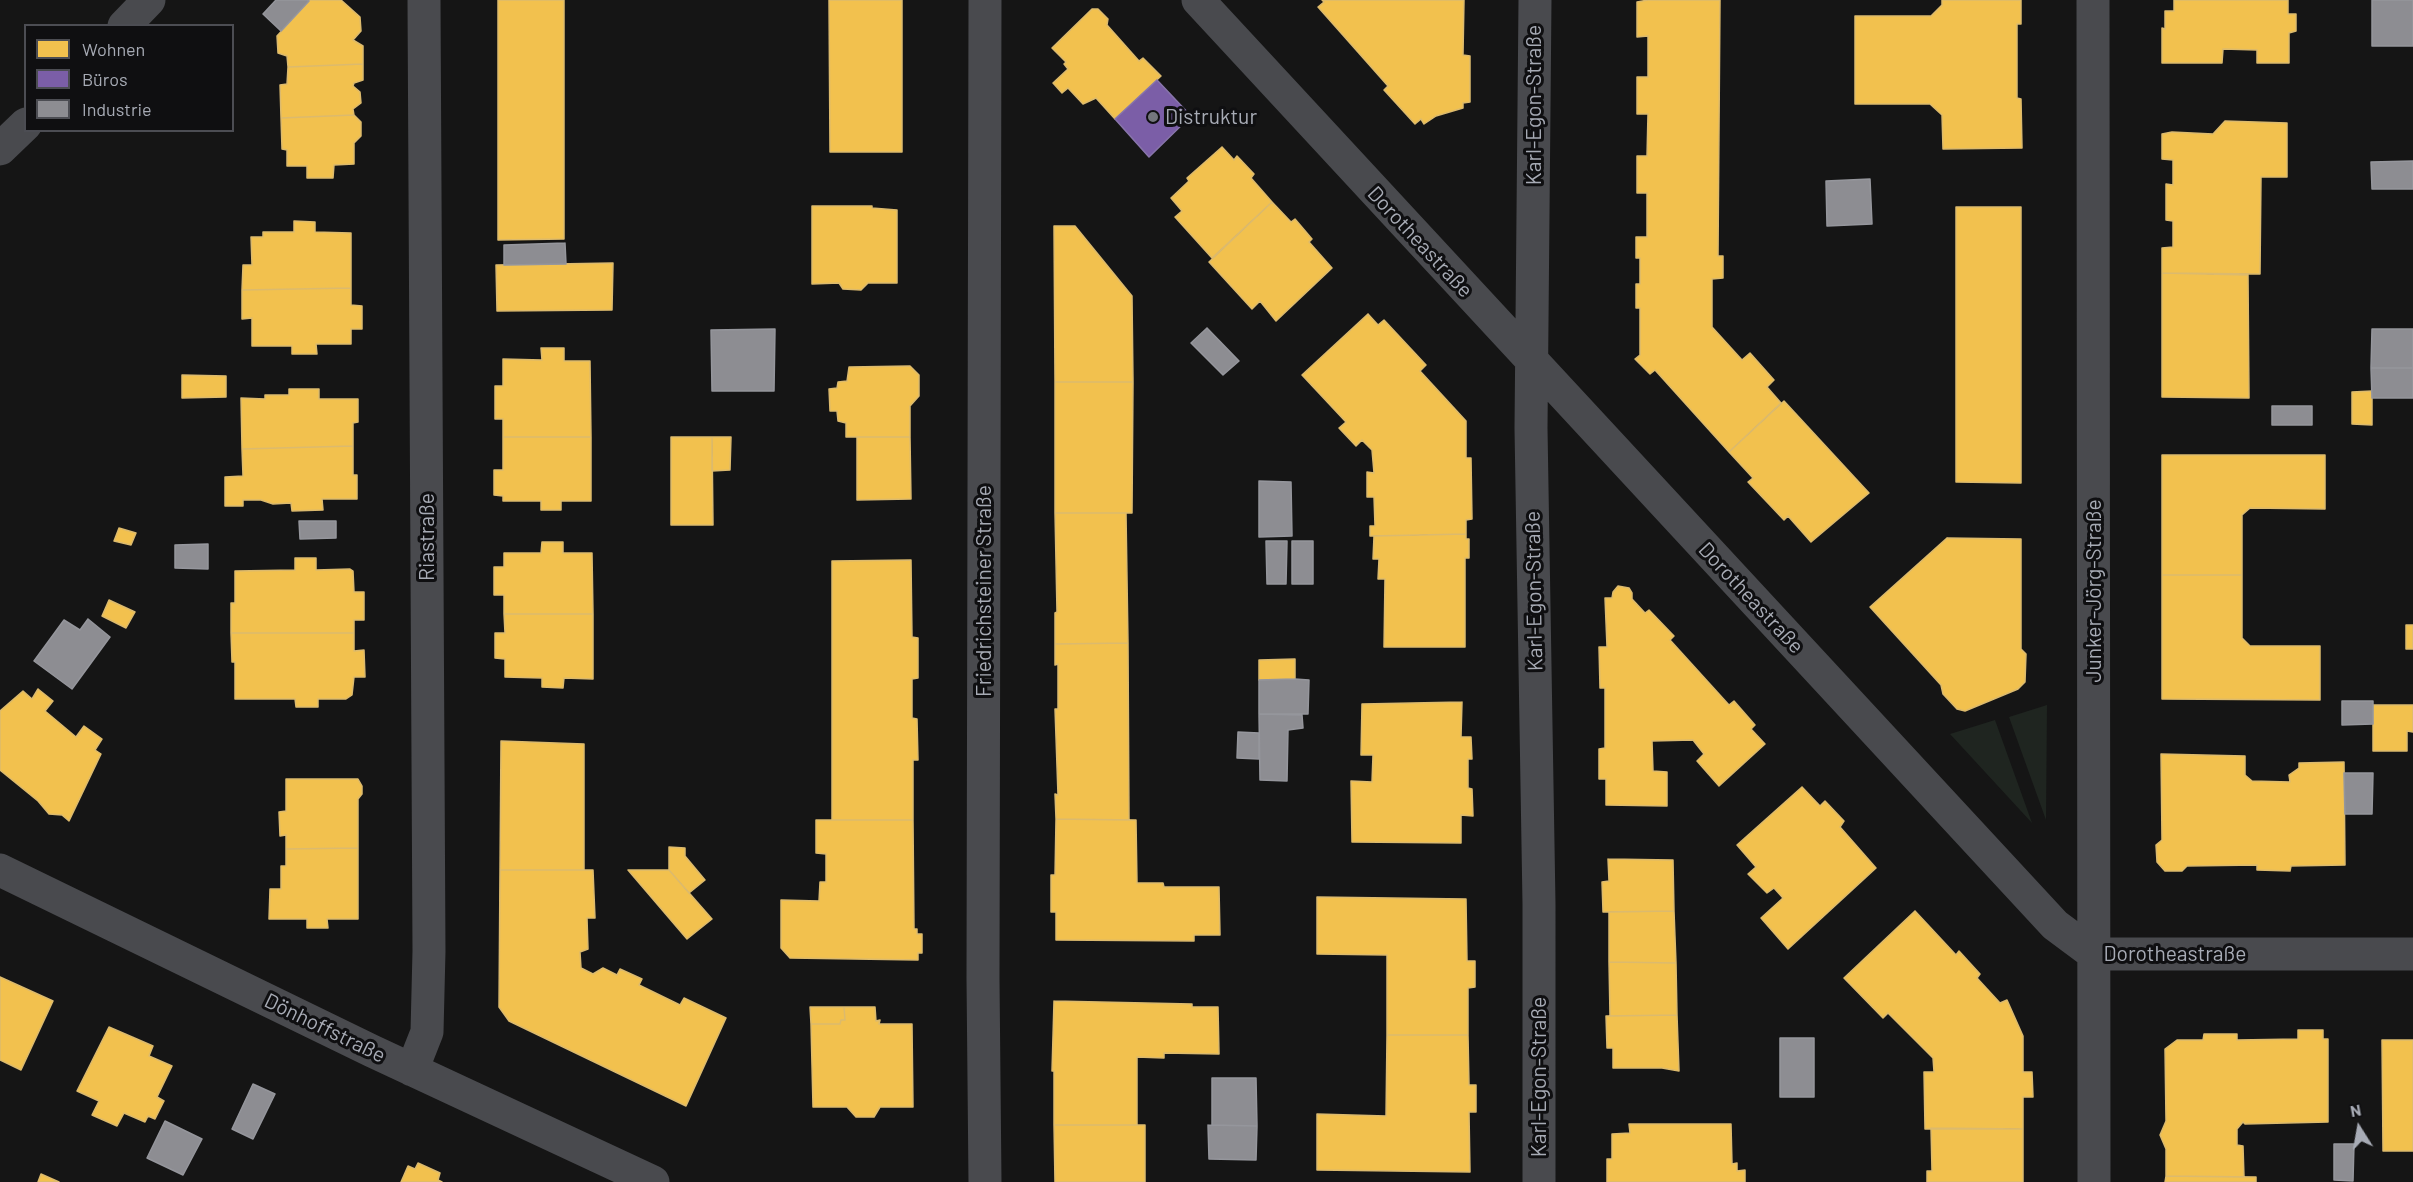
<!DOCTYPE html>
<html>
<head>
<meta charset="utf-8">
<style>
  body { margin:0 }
  #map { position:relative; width:2413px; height:1182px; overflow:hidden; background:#151515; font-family:Barlow,sans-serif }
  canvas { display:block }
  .legend { position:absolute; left:24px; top:24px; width:210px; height:108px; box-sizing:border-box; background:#0f0f11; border:2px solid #4c4d53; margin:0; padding:8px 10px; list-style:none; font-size:18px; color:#a7abb5 }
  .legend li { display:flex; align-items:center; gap:12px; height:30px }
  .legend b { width:30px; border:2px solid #4c4d53 }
  .north { position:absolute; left:2329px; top:1098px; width:60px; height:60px; -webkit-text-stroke:4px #0f0f11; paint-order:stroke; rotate:349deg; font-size:16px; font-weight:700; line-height:24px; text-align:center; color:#a7abb5 }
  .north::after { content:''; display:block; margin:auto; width:21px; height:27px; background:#a7abb5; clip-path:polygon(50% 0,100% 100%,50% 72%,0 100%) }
</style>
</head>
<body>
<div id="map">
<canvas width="2413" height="1182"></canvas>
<ul class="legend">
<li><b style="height:16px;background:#f2c14e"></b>Wohnen</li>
<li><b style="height:16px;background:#7b5ea7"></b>Büros</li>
<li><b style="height:16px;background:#8d8d92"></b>Industrie</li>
</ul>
<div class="north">N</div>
</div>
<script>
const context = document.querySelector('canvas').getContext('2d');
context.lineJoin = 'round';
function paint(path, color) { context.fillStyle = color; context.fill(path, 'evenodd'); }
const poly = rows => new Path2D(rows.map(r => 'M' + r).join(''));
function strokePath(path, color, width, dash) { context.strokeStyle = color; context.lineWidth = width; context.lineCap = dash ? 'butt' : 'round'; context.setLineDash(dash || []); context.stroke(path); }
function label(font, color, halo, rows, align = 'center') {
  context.font = font + ' Barlow,sans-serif'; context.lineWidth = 6; context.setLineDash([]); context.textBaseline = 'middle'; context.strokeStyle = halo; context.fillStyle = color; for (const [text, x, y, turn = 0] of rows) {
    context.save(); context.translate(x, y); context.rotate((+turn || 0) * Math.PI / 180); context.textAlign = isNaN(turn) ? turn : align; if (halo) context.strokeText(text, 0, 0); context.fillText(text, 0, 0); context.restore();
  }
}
paint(poly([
  [2047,705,2046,820,2009,717],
  [1995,720,2032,823,1950,734]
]), '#1f2520');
const homes = poly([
  [310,0,341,0,360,17,361,31,353,40,363,46,363,64,288,67,287,56,278,53,277,36,310,0],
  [498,0,564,0,564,239,498,240,498,0],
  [829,0,902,0,902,152,830,152,829,0],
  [1322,0,1464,0,1463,55,1470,56,1470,102,1463,103,1463,108,1436,116,1424,124,1421,119,1415,124,1384,90,1388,86,1318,7,1324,2,1322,0],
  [1648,0,1720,0,1718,256,1723,256,1723,278,1712,279,1712,327,1742,360,1750,353,1774,380,1767,387,1781,403,1729,452,1655,370,1650,374,1635,359,1640,355,1640,308,1636,308,1636,284,1640,284,1640,258,1636,258,1636,237,1647,237,1647,193,1637,193,1637,156,1647,156,1648,114,1637,114,1637,77,1648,77,1648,36,1637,37,1637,2,1648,0],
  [1942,0,2021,0,2021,24,2017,24,2017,98,2021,99,2022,148,1943,149,1942,115,1930,104,1855,104,1855,16,1931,16,1942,5,1942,0],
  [2174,0,2288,0,2288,14,2296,14,2296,31,2289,33,2289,63,2257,63,2257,50,2223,49,2222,63,2162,63,2162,28,2165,29,2165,11,2174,11,2174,0],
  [1092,9,1098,9,1108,19,1107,25,1139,61,1143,58,1161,76,1115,119,1096,98,1083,104,1068,88,1062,93,1053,83,1068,69,1064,64,1066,62,1052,48,1092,9],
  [363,64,363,80,354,83,353,86,360,92,361,103,353,109,354,115,281,118,280,85,287,84,288,67,363,64],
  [354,115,361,122,361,136,354,143,354,164,334,165,333,178,307,178,307,166,287,166,287,150,282,149,281,118,354,115],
  [2225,121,2287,123,2287,177,2261,177,2260,274,2162,273,2162,248,2173,247,2173,221,2166,220,2166,184,2173,185,2173,160,2162,159,2162,134,2172,132,2213,134,2225,121],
  [1222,147,1234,160,1237,156,1254,174,1251,178,1272,202,1212,258,1175,217,1182,211,1171,198,1189,181,1187,178,1222,147],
  [1272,202,1291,222,1295,219,1312,239,1309,242,1332,268,1276,321,1260,301,1252,309,1209,262,1272,202],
  [812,206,872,206,872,208,897,210,897,283,868,283,861,290,843,289,839,283,812,284,812,206],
  [1956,207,2021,207,2021,483,1956,482,1956,207],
  [294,221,315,222,315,232,351,233,351,288,242,290,243,265,252,265,251,237,263,237,263,232,294,232,294,221],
  [1054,226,1075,226,1132,296,1133,382,1055,382,1054,226],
  [613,263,612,310,497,311,496,265,613,263],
  [2162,273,2248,275,2249,398,2162,397,2162,273],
  [351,288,351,305,362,306,362,329,351,329,351,344,316,344,317,354,292,354,292,346,252,346,252,318,242,319,242,290,351,288],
  [1368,314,1378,325,1384,320,1426,365,1420,371,1466,421,1466,458,1471,458,1472,519,1466,520,1466,534,1370,536,1370,526,1375,526,1374,497,1367,497,1367,472,1374,473,1372,450,1362,440,1356,446,1339,428,1346,422,1302,375,1368,314],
  [541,348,564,348,564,361,590,361,591,437,503,437,503,419,495,419,495,386,503,386,503,359,542,360,541,348],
  [910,366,919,375,919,396,910,406,910,437,846,437,846,423,838,421,837,411,830,411,829,389,837,388,838,382,847,381,849,367,910,366],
  [182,375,226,376,226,397,182,398,182,375],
  [1055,382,1133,382,1132,513,1055,513,1055,382],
  [289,389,319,389,319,399,358,399,358,422,353,423,353,446,242,449,241,398,265,399,265,395,289,395,289,389],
  [2372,391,2372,425,2352,424,2352,392,2372,391],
  [1784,401,1869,493,1811,542,1788,516,1784,520,1748,482,1753,478,1729,452,1784,401],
  [503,437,591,437,591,501,561,501,561,510,541,510,541,501,503,501,503,496,494,495,494,470,503,470,503,437],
  [671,437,712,437,713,525,671,525,671,437],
  [712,437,731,437,730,470,712,471,712,437],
  [857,437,910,437,911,499,857,500,857,437],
  [353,446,353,475,357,475,357,499,322,499,323,510,292,511,291,503,273,504,261,500,243,500,243,506,225,506,225,477,243,476,242,449,353,446],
  [2162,455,2325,455,2325,509,2250,508,2242,515,2242,575,2162,575,2162,455],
  [1055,513,1126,513,1128,643,1055,644,1055,613,1057,612,1055,513],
  [119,528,136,533,131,545,114,541,119,528],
  [1466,534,1466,539,1469,539,1469,558,1465,558,1465,647,1384,647,1385,579,1378,579,1379,559,1373,559,1374,536,1466,534],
  [1947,538,2021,539,2021,649,2026,654,2025,682,2018,689,1965,711,1957,709,1943,694,1941,685,1870,607,1947,538],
  [542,542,563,542,563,553,592,553,593,614,504,614,504,595,494,595,494,567,504,567,504,553,541,553,542,542],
  [295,558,316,558,316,570,350,569,353,571,354,592,364,592,364,620,354,620,354,633,231,633,231,603,235,603,235,571,295,570,295,558],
  [911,560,912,637,918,638,918,678,912,679,912,718,917,719,918,760,913,760,913,820,832,820,832,561,911,560],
  [2162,575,2242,575,2242,638,2250,646,2320,646,2320,700,2162,699,2162,575],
  [1618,586,1629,588,1632,593,1632,599,1645,613,1649,610,1674,636,1670,640,1729,705,1734,701,1755,725,1751,729,1765,744,1719,786,1697,761,1704,754,1693,740,1652,741,1653,771,1667,772,1667,806,1606,805,1606,779,1599,779,1599,749,1605,748,1605,688,1600,688,1599,647,1607,647,1605,598,1612,598,1613,592,1618,586],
  [109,600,135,612,126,628,102,616,109,600],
  [504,614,593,614,593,679,564,678,563,688,542,687,542,678,505,677,505,659,495,658,495,633,505,633,504,614],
  [2406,625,2413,625,2413,649,2406,649,2406,625],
  [231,633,354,633,354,651,364,650,365,677,354,677,352,695,346,699,318,699,318,707,296,707,295,699,235,699,235,662,232,662,231,633],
  [1128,643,1129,820,1056,819,1055,794,1058,795,1055,709,1058,709,1058,664,1055,665,1055,644,1128,643],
  [1295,659,1295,679,1259,680,1259,660,1295,659],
  [38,689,53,701,45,711,76,737,84,726,102,739,95,750,101,754,69,821,62,815,49,814,38,801,0,770,0,711,23,691,32,699,38,689],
  [1462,702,1461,737,1471,737,1472,759,1468,759,1468,788,1472,789,1473,816,1461,815,1461,843,1352,842,1351,781,1372,782,1373,755,1361,755,1362,704,1462,702],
  [2373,705,2413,705,2413,732,2407,731,2407,751,2373,751,2373,705],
  [501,741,584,744,584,870,500,870,501,741],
  [2161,754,2245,756,2245,775,2252,781,2290,782,2289,775,2299,768,2299,763,2344,762,2345,865,2291,866,2290,871,2257,870,2257,865,2187,866,2182,871,2165,871,2157,862,2156,845,2162,840,2161,754],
  [286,779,358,779,362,786,362,794,358,799,358,848,286,849,286,835,280,836,279,812,286,811,286,779],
  [1802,787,1820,806,1825,801,1844,821,1840,827,1876,868,1788,949,1761,918,1783,898,1774,888,1767,893,1748,874,1756,867,1737,845,1802,787],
  [1056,819,1136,820,1137,883,1163,883,1164,887,1219,887,1220,935,1194,935,1194,941,1056,940,1056,912,1051,912,1051,875,1055,875,1056,819],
  [816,820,913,820,914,929,917,929,917,934,922,934,922,953,918,953,918,960,790,958,781,948,781,900,819,901,820,882,826,882,826,854,816,853,816,820],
  [669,847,685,848,685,856,705,880,689,893,669,870,669,847],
  [358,848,358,919,327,919,328,928,307,928,307,919,269,919,270,889,281,889,281,866,286,866,286,849,358,848],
  [1608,859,1673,860,1674,911,1603,912,1602,882,1609,881,1608,859],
  [500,870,593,870,595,918,587,918,588,949,580,952,581,968,593,974,603,968,617,975,620,969,642,979,639,985,680,1005,684,998,726,1018,686,1106,509,1021,499,1007,500,870],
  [628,870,669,870,712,919,687,939,628,870],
  [1317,897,1466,899,1467,961,1475,961,1475,987,1468,988,1468,1035,1387,1035,1387,955,1317,954,1317,897],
  [1674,911,1676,963,1609,962,1609,912,1674,911],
  [1915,911,1956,955,1959,951,1980,974,1977,978,2000,1003,2007,1000,2023,1036,2023,1072,2032,1072,2033,1097,2023,1097,2023,1129,1925,1129,1924,1072,1934,1072,1933,1058,1888,1013,1883,1018,1844,978,1915,911],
  [1609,962,1676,963,1677,1015,1610,1016,1609,962],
  [0,977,53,1001,21,1070,0,1060,0,977],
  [1054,1001,1192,1004,1192,1007,1218,1007,1219,1054,1164,1053,1164,1058,1137,1057,1137,1125,1054,1125,1054,1071,1052,1071,1054,1001],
  [810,1007,844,1007,845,1020,841,1020,840,1024,811,1024,810,1007],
  [844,1007,875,1007,876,1021,880,1020,879,1024,912,1024,913,1107,880,1107,874,1117,856,1117,847,1107,813,1107,811,1024,840,1024,841,1020,845,1020,844,1007],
  [1677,1015,1679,1071,1662,1068,1613,1068,1613,1048,1607,1048,1606,1016,1677,1015],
  [109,1027,153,1046,149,1056,172,1066,157,1097,164,1101,155,1119,148,1116,145,1122,124,1113,117,1126,92,1115,99,1101,77,1091,109,1027],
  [2298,1030,2323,1030,2323,1039,2328,1039,2328,1122,2245,1124,2243,1122,2237,1129,2237,1145,2243,1146,2244,1177,2166,1176,2166,1149,2160,1135,2166,1121,2165,1049,2177,1040,2203,1040,2204,1034,2237,1034,2237,1040,2298,1039,2298,1030],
  [1387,1035,1468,1035,1469,1085,1476,1085,1476,1112,1469,1112,1470,1172,1317,1170,1317,1114,1386,1116,1387,1035],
  [2382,1040,2413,1040,2413,1151,2383,1151,2382,1040],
  [1629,1124,1731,1124,1732,1164,1737,1163,1737,1171,1745,1170,1745,1182,1607,1182,1607,1159,1612,1159,1612,1134,1630,1133,1629,1124],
  [1054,1125,1145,1125,1145,1182,1055,1182,1054,1125],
  [1931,1128,2023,1129,2023,1182,1927,1182,1927,1171,1932,1171,1931,1128],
  [418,1163,440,1173,438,1180,442,1182,401,1182,408,1166,415,1169,418,1163],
  [41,1174,59,1182,38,1182,41,1174],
  [2166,1176,2256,1177,2256,1182,2165,1182,2166,1176]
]);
paint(homes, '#f2c14e');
strokePath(homes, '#dcba6d', 1.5);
const offices = poly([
  [1157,80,1191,116,1149,157,1115,119,1157,80]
]);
paint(offices, '#7b5ea7');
strokePath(offices, '#8875ab', 1.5);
const industry = poly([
  [276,0,307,0,309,1,281,31,263,14,276,0],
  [2372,0,2413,0,2413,46,2372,46,2372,0],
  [2413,161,2413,189,2372,189,2371,162,2413,161],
  [1870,179,1872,224,1827,226,1826,181,1870,179],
  [565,243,566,264,504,265,504,245,565,243],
  [1207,328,1239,361,1223,375,1191,343,1207,328],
  [775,329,774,391,712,391,711,330,775,329],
  [2372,329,2413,329,2413,368,2371,368,2372,329],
  [2371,368,2413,368,2413,398,2372,398,2371,368],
  [2272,406,2312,406,2312,425,2272,425,2272,406],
  [1259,481,1291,482,1292,536,1259,537,1259,481],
  [299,521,336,521,336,538,300,539,299,521],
  [1266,541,1287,541,1286,584,1267,584,1266,541],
  [1292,541,1313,541,1313,584,1292,584,1292,541],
  [208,544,208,569,175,568,175,545,208,544],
  [88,619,110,637,72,689,34,661,64,620,80,630,88,619],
  [1295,679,1309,680,1308,714,1259,714,1259,680,1295,679],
  [2342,701,2373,701,2373,724,2342,725,2342,701],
  [1259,714,1302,715,1303,728,1288,730,1287,781,1260,780,1259,714],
  [1238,732,1259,733,1259,759,1237,758,1238,732],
  [2344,773,2373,773,2372,814,2345,814,2344,773],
  [1780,1038,1814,1038,1814,1097,1780,1097,1780,1038],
  [1212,1078,1256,1078,1257,1126,1212,1125,1212,1078],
  [253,1084,275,1094,253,1139,232,1129,253,1084],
  [165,1121,202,1139,183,1175,147,1158,165,1121],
  [1208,1125,1257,1126,1256,1160,1209,1159,1208,1125],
  [2334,1144,2354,1144,2353,1181,2334,1180,2334,1144]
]);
paint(industry, '#8d8d92');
strokePath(industry, '#95969c', 1.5);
strokePath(poly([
  [985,0,983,978,985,1182],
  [1198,0,2055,925,2094,954,2413,954],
  [1535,0,1531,428,1539,904,1539,1182],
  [2093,0,2094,1182],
  [124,26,149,0],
  [0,149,26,124],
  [0,870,372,1051,653,1182],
  [412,1070,427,1032,429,951,424,0]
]), '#494a4e', 33);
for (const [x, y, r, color] of [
  [1153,117,6,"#74767d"]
]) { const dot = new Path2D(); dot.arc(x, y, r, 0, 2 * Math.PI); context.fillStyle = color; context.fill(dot); strokePath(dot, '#0f0f11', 2); }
label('21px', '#a7abb5', '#0f0f11', [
  ["Karl-Egon-Straße",1534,105,-90],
  ["Dorotheastraße",1420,242,47],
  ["Riastraße",427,537,-90],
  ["Friedrichsteiner Straße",984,591,-90],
  ["Karl-Egon-Straße",1534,591,-91],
  ["Junker-Jörg-Straße",2094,591,-90],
  ["Dorotheastraße",1751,598,47],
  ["Dorotheastraße",2175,954],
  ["Dönhoffstraße",325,1028,26],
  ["Karl-Egon-Straße",1539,1077,-90]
]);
label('21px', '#a7abb5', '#0f0f11', [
  ["Distruktur",1165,117]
], 'left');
</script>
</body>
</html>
